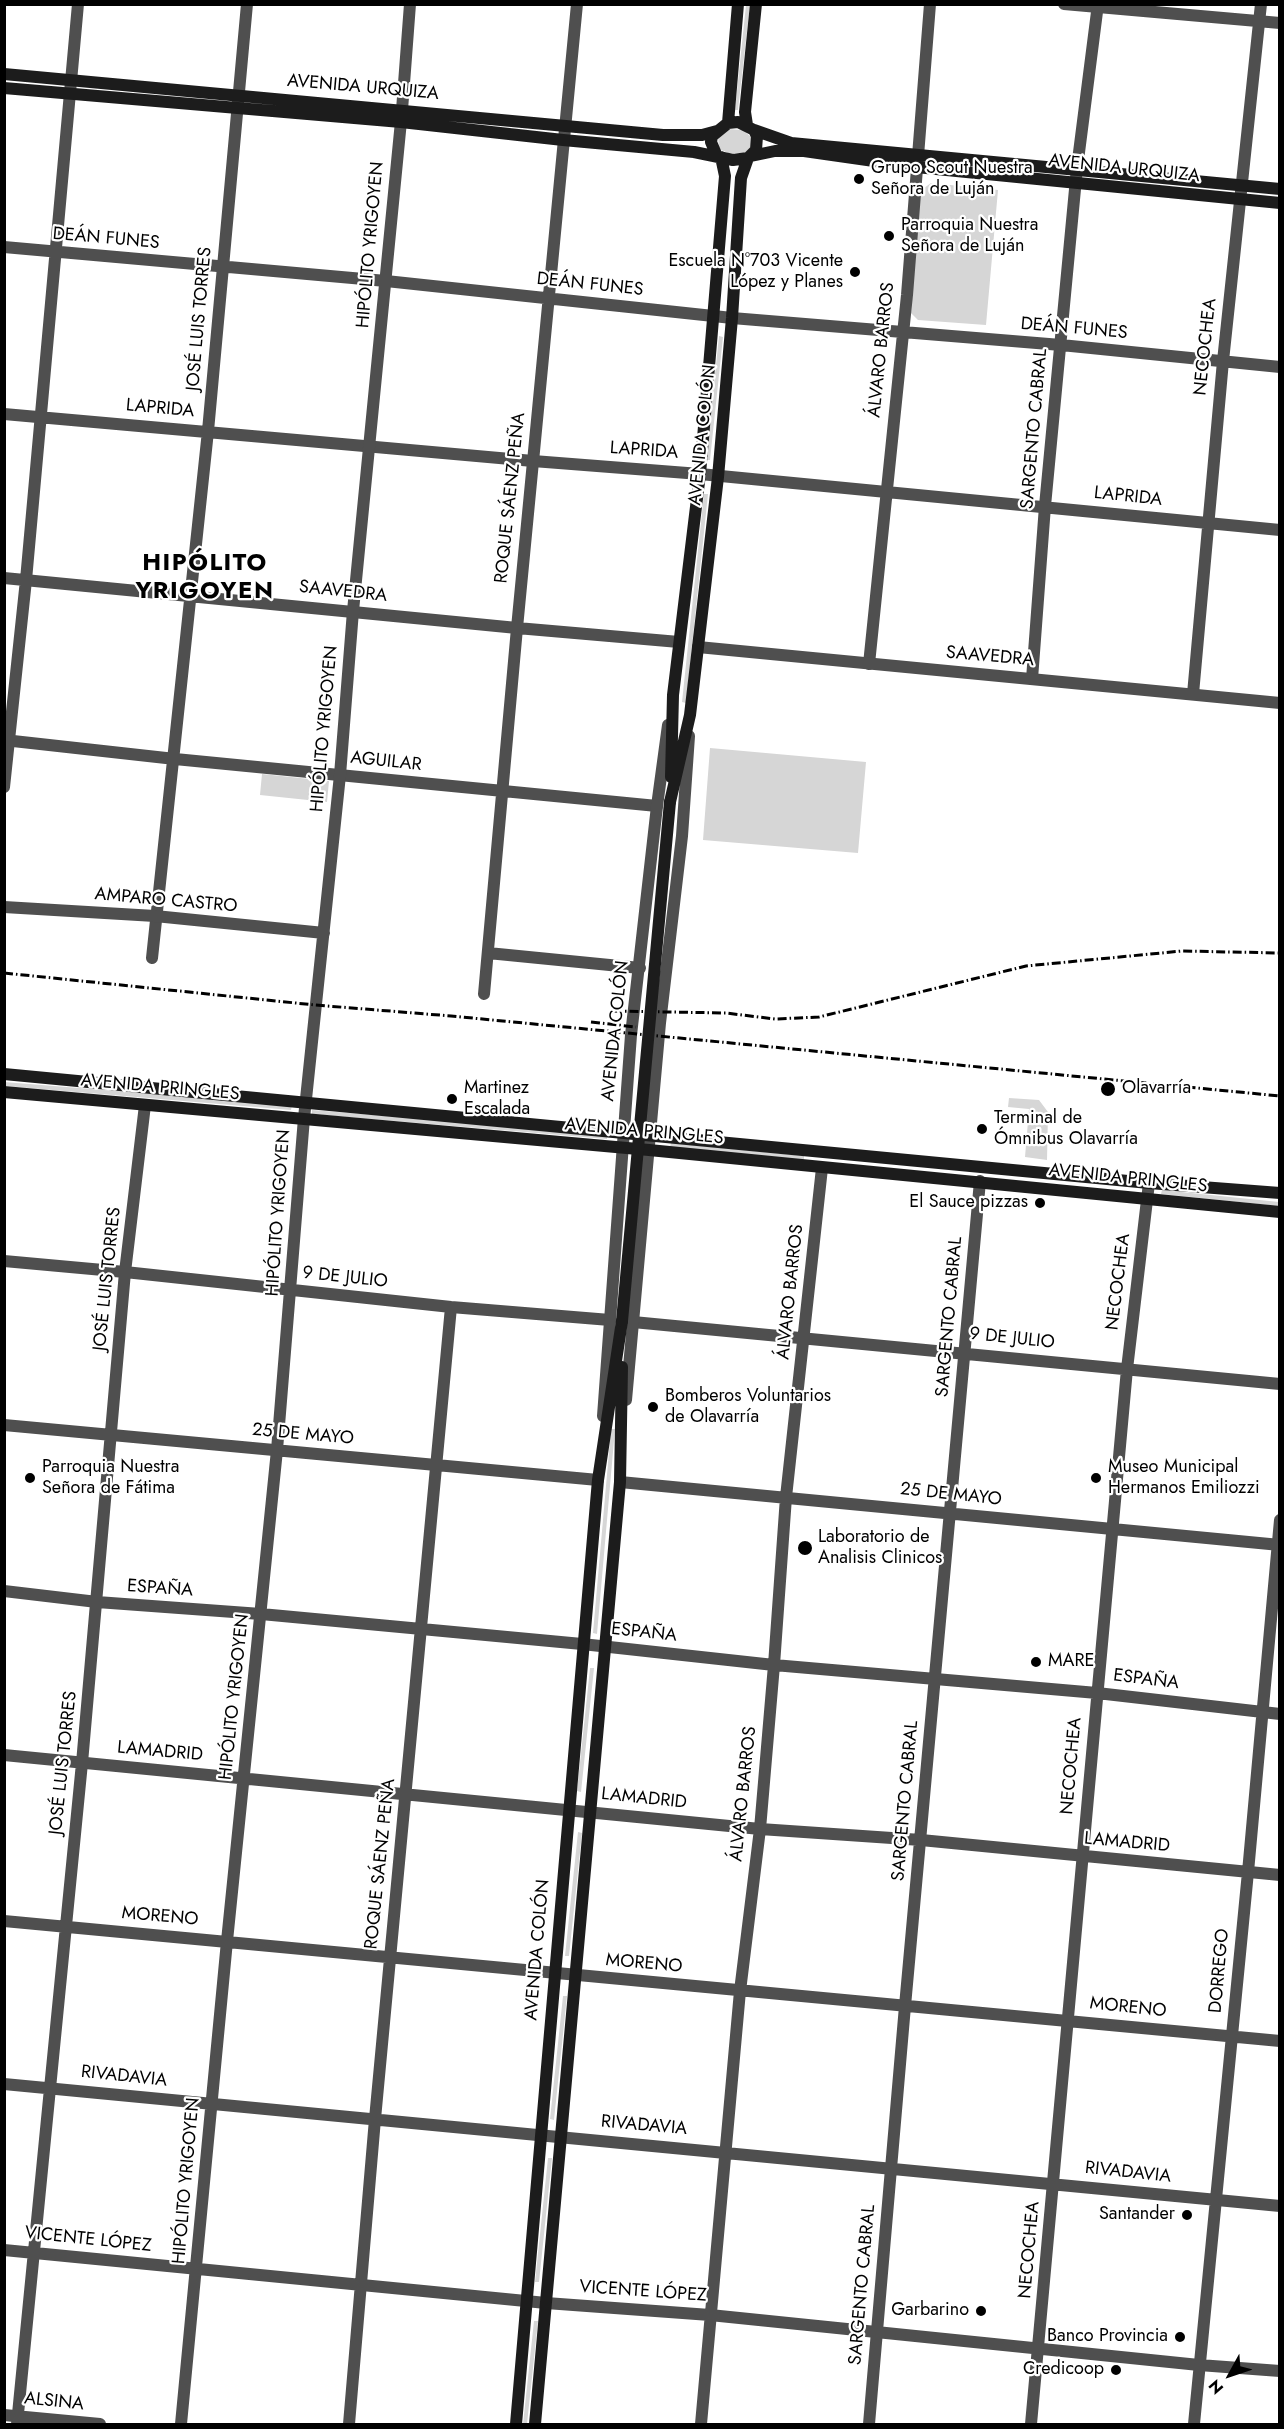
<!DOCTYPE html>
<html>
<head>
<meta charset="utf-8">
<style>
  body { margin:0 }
  #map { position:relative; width:1284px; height:2429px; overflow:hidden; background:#fff; font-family:Jost,sans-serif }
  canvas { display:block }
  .frame { position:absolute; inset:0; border:6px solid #000; pointer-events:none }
  .north { position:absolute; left:1200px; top:2345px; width:60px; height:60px; -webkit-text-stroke:4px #fff; paint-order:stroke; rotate:230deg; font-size:16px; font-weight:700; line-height:24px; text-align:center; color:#000 }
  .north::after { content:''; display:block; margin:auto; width:21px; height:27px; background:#000; clip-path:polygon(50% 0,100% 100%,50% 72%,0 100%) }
</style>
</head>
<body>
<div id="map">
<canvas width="1284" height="2429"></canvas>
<div class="frame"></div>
<div class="north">N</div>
</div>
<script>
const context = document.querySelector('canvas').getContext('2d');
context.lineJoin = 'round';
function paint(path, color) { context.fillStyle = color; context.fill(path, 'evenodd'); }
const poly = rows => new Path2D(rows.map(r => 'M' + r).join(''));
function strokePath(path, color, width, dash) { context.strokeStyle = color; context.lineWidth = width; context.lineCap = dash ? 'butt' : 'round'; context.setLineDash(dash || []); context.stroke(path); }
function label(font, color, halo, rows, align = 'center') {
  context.font = font + ' Jost,sans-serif'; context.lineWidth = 4.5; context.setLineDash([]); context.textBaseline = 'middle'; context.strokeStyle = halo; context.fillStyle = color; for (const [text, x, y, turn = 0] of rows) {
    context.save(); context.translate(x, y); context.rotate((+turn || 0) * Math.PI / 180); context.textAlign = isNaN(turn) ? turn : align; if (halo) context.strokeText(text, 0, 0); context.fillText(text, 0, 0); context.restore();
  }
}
paint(poly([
  [746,5,750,5,738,110,735,110],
  [729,129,743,130,751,137,752,146,745,153,728,153,719,149,718,136],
  [931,183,998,190,986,325,918,320,911,313,920,191],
  [719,336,723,337,710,460,706,460],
  [704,494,708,494,686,703,682,702],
  [710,748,866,762,858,853,703,840],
  [262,774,329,781,327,802,260,795],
  [4,1082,292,1105,291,1110,5,1086],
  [1009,1098,1039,1100,1048,1112,1047,1160,1025,1157,1029,1109,1008,1107],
  [312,1110,607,1134,607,1139,312,1114],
  [671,1143,804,1156,804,1160,670,1147],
  [1162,1190,1279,1202,1279,1206,1161,1194],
  [611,1429,615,1429,597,1634,593,1633],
  [590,1668,594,1668,581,1792,577,1791],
  [578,1832,582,1833,569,1956,565,1956],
  [563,1996,567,1996,554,2120,550,2119],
  [548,2158,552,2158,539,2282,535,2282],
  [534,2321,538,2321,527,2424,523,2424]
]), '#d6d6d6');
strokePath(poly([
  [1064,4,1280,23],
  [402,110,410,4],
  [4,247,386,281,732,318,1061,345,1280,367],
  [4,414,533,461,700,474,1280,530],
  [4,578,517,628,679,642],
  [869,664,907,295,930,4],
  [1032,679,1045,506,1077,168,1098,4],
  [1193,694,1223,361,1261,4],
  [4,740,175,759,657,806],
  [4,787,26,580,78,4],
  [488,953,640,968],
  [152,958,208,431,247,4],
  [484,994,517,628,577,4],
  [4,1261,125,1272,451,1307,610,1320],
  [633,1322,1280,1384],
  [4,1425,598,1480],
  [620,1482,1280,1545],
  [4,1591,97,1602,261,1614,582,1644,774,1665,1097,1693,1280,1714],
  [4,1755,760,1829,921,1840,1280,1875],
  [4,1921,1280,2041],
  [4,2084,1280,2206],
  [4,2250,546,2303,710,2315,1199,2365,1280,2371],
  [4,2415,100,2424],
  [17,2424,82,1763,125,1272,145,1105],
  [181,2424,227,1941,277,1450,304,1118],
  [349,2424,375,2119,451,1307],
  [701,2424,740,1991,760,1829,774,1665,786,1497,822,1168],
  [869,2424,905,2006,980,1181],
  [1031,2424,1127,1369,1149,1183],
  [1194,2424,1248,1872,1280,1520]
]), '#4f4f4f', 12);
strokePath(poly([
  [698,647,1280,703],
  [4,907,155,916,324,933],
  [304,1118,340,775,353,611,402,111],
  [626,1400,660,1023,682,836,689,736],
  [603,1416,631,1035,657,806,668,725]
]), '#4f4f4f', 12);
strokePath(poly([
  [4,74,663,135,702,135,717,131],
  [4,88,401,122,563,140,694,152,733,160,748,158,756,150,757,136,754,130,738,122,728,123,712,136,711,142,716,154],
  [728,123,738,4],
  [747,125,745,112,756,4],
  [754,130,791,143,1280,189],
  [751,156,775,151,804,151,916,167,1280,203],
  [671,777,673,695,700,474,725,176,721,157],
  [670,802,690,715,718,477,732,318,741,178,748,158],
  [4,1074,1149,1183,1280,1193],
  [4,1092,649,1150,1280,1212],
  [516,2424,598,1480,622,1321],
  [535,2424,620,1482,622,1367]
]), '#1c1c1c', 12);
strokePath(poly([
  [4,973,315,1005,451,1016,1280,1096],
  [613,1011,726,1013,775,1019,819,1017,1026,966,1182,951,1280,953],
  [591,1022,636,1027]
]), '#000', 3, [9, 3, 1.5, 3]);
strokePath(poly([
  [622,1321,670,802]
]), '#1c1c1c', 12);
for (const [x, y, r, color] of [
  [859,179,6,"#000"],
  [889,236,6,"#000"],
  [855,272,6,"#000"],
  [1108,1089,8,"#000"],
  [452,1099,6,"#000"],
  [982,1129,6,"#000"],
  [1040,1203,6,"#000"],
  [653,1407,6,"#000"],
  [30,1478,6,"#000"],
  [1096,1478,6,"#000"],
  [805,1548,8,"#000"],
  [1036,1662,6,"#000"],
  [1187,2215,6,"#000"],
  [981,2311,6,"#000"],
  [1180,2337,6,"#000"],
  [1116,2370,6,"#000"]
]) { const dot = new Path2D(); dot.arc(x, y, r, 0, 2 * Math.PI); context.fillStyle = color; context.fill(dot); strokePath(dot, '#fff', 2); }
label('18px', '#000', '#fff', [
  ["AVENIDA URQUIZA",363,88,5],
  ["AVENIDA URQUIZA",1124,169,6],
  ["DEÁN FUNES",106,239,5],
  ["HIPÓLITO YRIGOYEN",371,245,-85],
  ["DEÁN FUNES",590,285,6],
  ["JOSÉ LUIS TORRES",200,319,-85],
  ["DEÁN FUNES",1074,329,5],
  ["NECOCHEA",1206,347,-84],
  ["ÁLVARO BARROS",882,350,-84],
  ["LAPRIDA",160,409,5],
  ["SARGENTO CABRAL",1035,429,-85],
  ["AVENIDA COLÓN",703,435,-84],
  ["LAPRIDA",644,451,4],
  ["LAPRIDA",1128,497,6],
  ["ROQUE SÁENZ PEÑA",511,498,-84],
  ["SAAVEDRA",343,592,6],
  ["SAAVEDRA",990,657,5],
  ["HIPÓLITO YRIGOYEN",325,729,-85],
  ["AGUILAR",386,762,6],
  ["AMPARO CASTRO",166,901,5],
  ["AVENIDA COLÓN",616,1031,-84],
  ["AVENIDA PRINGLES",160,1088,5],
  ["AVENIDA PRINGLES",644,1132,5],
  ["AVENIDA PRINGLES",1128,1179,6],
  ["HIPÓLITO YRIGOYEN",279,1213,-86],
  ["9 DE JULIO",345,1278,6],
  ["JOSÉ LUIS TORRES",108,1279,-84],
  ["NECOCHEA",1119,1282,-83],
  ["ÁLVARO BARROS",791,1292,-84],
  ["SARGENTO CABRAL",950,1317,-85],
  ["9 DE JULIO",1012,1339,6],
  ["25 DE MAYO",303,1435,5],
  ["25 DE MAYO",951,1495,6],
  ["ESPAÑA",160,1589,4],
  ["ESPAÑA",644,1633,6],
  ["ESPAÑA",1146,1680,7],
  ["HIPÓLITO YRIGOYEN",235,1697,-84],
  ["LAMADRID",160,1752,5],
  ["JOSÉ LUIS TORRES",64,1763,-84],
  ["NECOCHEA",1072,1766,-85],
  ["ÁLVARO BARROS",744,1794,-84],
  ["LAMADRID",644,1799,6],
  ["SARGENTO CABRAL",906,1801,-85],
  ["LAMADRID",1127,1843,5],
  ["ROQUE SÁENZ PEÑA",381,1864,-84],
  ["MORENO",160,1917,5],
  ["AVENIDA COLÓN",538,1950,-85],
  ["MORENO",644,1964,5],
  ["DORREGO",1220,1971,-85],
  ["MORENO",1128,2008,6],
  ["RIVADAVIA",124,2077,6],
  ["RIVADAVIA",644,2126,5],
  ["RIVADAVIA",1128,2173,6],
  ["HIPÓLITO YRIGOYEN",187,2181,-85],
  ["VICENTE LÓPEZ",88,2240,6],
  ["NECOCHEA",1030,2250,-85],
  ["SARGENTO CABRAL",863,2285,-85],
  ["VICENTE LÓPEZ",643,2292,4],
  ["ALSINA",54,2402,6]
]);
label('18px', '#000', '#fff', [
  ["Grupo Scout Nuestra",871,169],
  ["Señora de Luján",871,190],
  ["Parroquia Nuestra",901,226],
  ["Señora de Luján",901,247],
  ["Escuela N°703 Vicente",843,262,"right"],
  ["López y Planes",843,283,"right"],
  ["Martinez",464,1089],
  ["Escalada",464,1110],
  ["Olavarría",1122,1089],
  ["Terminal de",994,1119],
  ["Ómnibus Olavarría",994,1140],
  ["El Sauce pizzas",1028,1203,"right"],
  ["Bomberos Voluntarios",665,1397],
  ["de Olavarría",665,1418],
  ["Parroquia Nuestra",42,1468],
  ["Señora de Fátima",42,1489],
  ["Museo Municipal",1108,1468],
  ["Hermanos Emiliozzi",1108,1489],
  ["Laboratorio de",818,1538],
  ["Analisis Clinicos",818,1559],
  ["MARE",1048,1662],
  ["Santander",1175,2215,"right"],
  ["Garbarino",969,2311,"right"],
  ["Banco Provincia",1168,2337,"right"],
  ["Credicoop",1104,2370,"right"]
], 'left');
context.letterSpacing = '1.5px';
label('bold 24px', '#000', '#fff', [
  ["HIPÓLITO",205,564],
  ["YRIGOYEN",205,592]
]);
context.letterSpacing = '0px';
</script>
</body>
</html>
